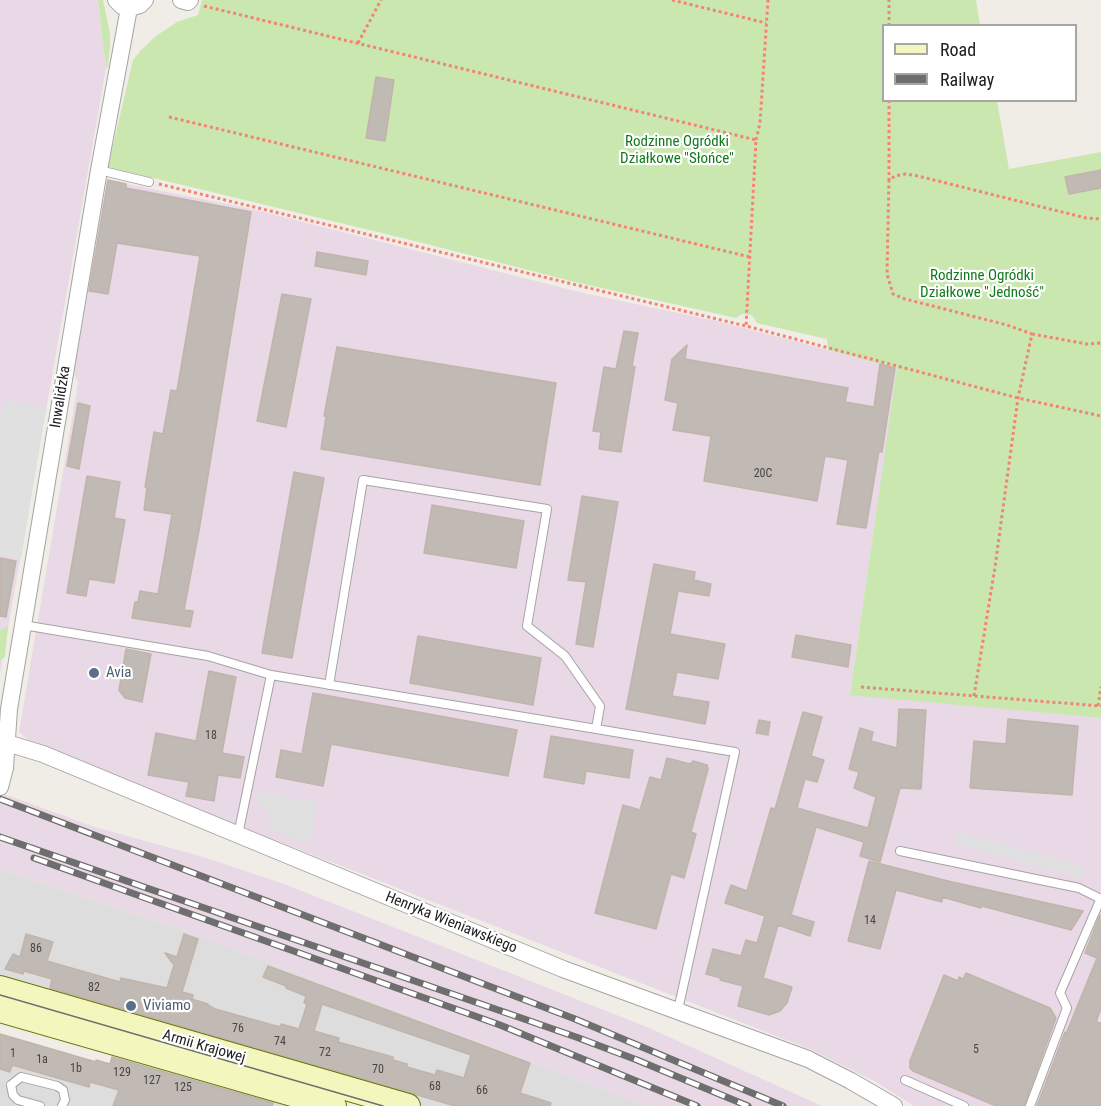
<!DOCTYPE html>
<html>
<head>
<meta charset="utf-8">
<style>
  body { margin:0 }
  #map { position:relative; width:1101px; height:1106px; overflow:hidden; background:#f0ede7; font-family:"Roboto Condensed",sans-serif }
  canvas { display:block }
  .legend { position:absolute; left:882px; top:24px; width:195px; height:78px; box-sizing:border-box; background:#fff; border:2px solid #a6a6a6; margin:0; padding:8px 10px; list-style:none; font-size:18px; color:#202020 }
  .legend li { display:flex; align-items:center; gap:12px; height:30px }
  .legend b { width:30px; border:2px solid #a6a6a6 }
</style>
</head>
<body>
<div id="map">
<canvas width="1101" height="1106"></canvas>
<ul class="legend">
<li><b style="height:8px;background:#f3f7be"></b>Road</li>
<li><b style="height:8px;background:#6e6e6e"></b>Railway</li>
</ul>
</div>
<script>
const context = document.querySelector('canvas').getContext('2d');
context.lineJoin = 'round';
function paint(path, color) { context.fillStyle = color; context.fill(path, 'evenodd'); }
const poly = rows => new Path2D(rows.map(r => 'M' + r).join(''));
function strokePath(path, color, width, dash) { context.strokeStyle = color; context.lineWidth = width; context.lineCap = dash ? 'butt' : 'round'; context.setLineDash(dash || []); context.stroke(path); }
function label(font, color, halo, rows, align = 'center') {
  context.font = font + ' "Roboto Condensed",sans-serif'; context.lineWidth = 4.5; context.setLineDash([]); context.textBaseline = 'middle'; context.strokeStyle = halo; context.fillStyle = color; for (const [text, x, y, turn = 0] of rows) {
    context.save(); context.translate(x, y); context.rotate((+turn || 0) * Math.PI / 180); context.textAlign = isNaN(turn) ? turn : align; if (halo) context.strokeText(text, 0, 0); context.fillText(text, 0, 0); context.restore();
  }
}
paint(poly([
  [0,869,180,929,647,1106,423,1106,0,985],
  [0,1034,96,1062,304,1106,0,1106]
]), '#dedddd');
paint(poly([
  [0,0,98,0,106,68,0,674],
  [107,180,252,209,583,293,717,321,898,368,850,694,1101,718,1101,1106,914,1106,876,1082,812,1050,37,747,19,732,78,383,74,373],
  [4,794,95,827,207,858,284,884,647,1027,822,1106,647,1106,180,929,0,869,0,805]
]), '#e9d9e6');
paint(poly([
  [98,0,103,0,110,34,110,46,108,67,106,68],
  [202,0,976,0,980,25,884,26,884,100,997,101,1009,169,1101,152,1101,718,850,695,897,368,828,350,827,339,757,323,752,315,742,314,736,318,575,282,415,241,108,167,133,60,141,50,156,36,177,22,198,15],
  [8,626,5,657,0,660,0,630]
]), '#cae7b0');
paint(poly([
  [7,400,46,408,21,559,0,555,0,415],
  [259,791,317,803,311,845,270,828,267,809,257,802],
  [957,831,1085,867,1081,879,954,843]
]), '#e0e0e0');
const building = poly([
  [376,77,394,80,385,141,366,138,376,77],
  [1101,170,1101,188,1069,194,1065,177,1101,170],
  [108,180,126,184,126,188,251,212,200,525,184,610,193,611,190,627,132,618,135,602,138,602,140,591,158,594,172,514,144,510,147,487,145,487,154,432,163,434,171,390,177,391,200,256,117,243,108,294,89,291,108,180],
  [317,252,368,261,366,275,315,266,317,252],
  [282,294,311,299,286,427,257,421,282,294],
  [624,331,638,333,632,366,635,367,621,452,599,449,601,432,593,431,604,367,616,369,624,331],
  [687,345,685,359,848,388,845,402,874,407,880,364,895,368,882,452,879,451,866,528,837,524,848,460,825,456,817,501,704,481,711,436,673,430,678,403,665,400,672,359,687,345],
  [337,347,556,383,540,485,321,449,326,416,324,416,337,347],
  [78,403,90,406,79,469,67,466,78,403],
  [294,472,324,478,292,658,262,653,294,472],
  [87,476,120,482,114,518,125,520,114,583,89,579,86,596,67,593,87,476],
  [582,496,618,502,593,647,576,644,586,582,568,580,582,496],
  [432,505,524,521,516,568,424,553,432,505],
  [0,558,16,561,6,617,0,616,0,558],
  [654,564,695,572,694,580,711,584,709,596,678,591,670,634,725,644,718,679,677,672,672,696,709,702,705,724,626,709,654,564],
  [796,635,851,645,848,667,792,657,796,635],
  [418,636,541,658,533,705,410,683,418,636],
  [126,649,151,654,142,702,125,698,119,690,126,649],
  [209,671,236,677,222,753,244,757,240,778,218,775,214,801,186,796,189,782,148,775,156,733,196,741,209,671],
  [313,693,517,730,508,776,331,744,323,786,276,777,281,750,302,754,313,693],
  [899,709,926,710,921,789,900,788,880,862,860,856,864,842,816,827,791,915,814,922,810,936,778,925,763,978,792,987,787,1003,780,1011,769,1015,738,1006,743,986,720,980,721,978,706,974,713,949,741,956,746,940,757,943,765,916,725,903,731,885,747,891,771,808,775,809,803,712,822,717,811,756,824,760,817,782,805,779,797,808,868,828,876,797,854,788,859,772,849,769,860,728,873,732,871,741,897,748,899,709],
  [1008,719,1078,726,1072,795,970,788,974,741,1006,744,1008,719],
  [759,720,770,722,768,735,756,733,759,720],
  [551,736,633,750,629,778,586,771,584,784,544,777,551,736],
  [667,758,690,764,693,761,707,765,708,769,691,832,696,834,684,878,671,874,656,929,595,913,623,805,640,810,650,777,661,780,667,758],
  [869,861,948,881,1083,911,1071,930,982,906,981,908,942,897,942,902,896,890,880,949,848,941,869,861],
  [1100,915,1101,1008,1096,1022,1101,1023,1101,1106,1037,1106,1065,1032,1066,1034,1097,958,1085,953,1100,915],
  [26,934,53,942,47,961,120,982,121,978,167,988,174,965,165,953,177,957,184,934,198,939,182,992,193,995,192,999,208,1004,208,1005,215,1009,280,1027,281,1024,299,1029,307,1004,304,1003,306,996,286,988,286,986,263,977,268,966,530,1063,520,1093,551,1103,550,1106,455,1106,50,988,52,979,24,971,23,974,5,969,13,954,20,957,26,934],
  [322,1004,471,1055,464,1078,437,1070,435,1075,407,1067,407,1064,393,1060,393,1057,338,1042,339,1038,314,1031,322,1004],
  [966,973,1050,1008,1056,1018,1024,1106,996,1106,913,1071,910,1068,910,1061,944,975,958,981,959,977,963,979,966,973],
  [0,1034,96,1062,96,1060,110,1064,112,1057,273,1103,272,1106,113,1106,119,1090,90,1082,89,1087,12,1065,10,1072,0,1069,0,1034]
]);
paint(building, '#c1b9b3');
strokePath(building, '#c1b4aa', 1.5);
const lane = poly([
  [99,170,149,182],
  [23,625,208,656,271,675],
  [329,685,363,480,547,509,527,626,565,656,600,706,596,729],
  [238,835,271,675,735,752,678,1010],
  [900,851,1079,888,1101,899],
  [905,1080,964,1106],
  [11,1085,21,1077,57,1086,63,1090,65,1100,62,1106],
  [11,1085,13,1095,18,1100,40,1106],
  [1030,1106,1067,1008,1060,993,1101,898]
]);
const street = poly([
  [116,0,122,6,129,8,140,5,145,0],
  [181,0,188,2,190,0],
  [7,743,43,754,563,969,808,1059,851,1081,894,1106],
  [0,787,5,768,9,709,99,170,129,8]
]);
const secondary = poly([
  [0,988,408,1106],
  [0,1010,334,1106]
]);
strokePath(lane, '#a4a4a4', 10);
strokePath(street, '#a4a4a4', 18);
strokePath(secondary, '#67740a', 26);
strokePath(poly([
  [672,0,766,23],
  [204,6,756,140,746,326],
  [889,26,889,0],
  [358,43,381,0],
  [889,100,889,180],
  [169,117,750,257],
  [756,140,760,123,768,0],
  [159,184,746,326,1018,398,1101,416],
  [1032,334,1087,344,1101,343],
  [861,687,1101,706],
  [974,696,995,567,1018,398,1032,334,1007,325,905,299,893,294,887,274,889,180,895,176,905,174,918,176,1086,218,1101,219],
  [1098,706,1101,687]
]), '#f38475', 3, [3, 3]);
strokePath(lane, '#fff', 8);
strokePath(street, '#fff', 16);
strokePath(secondary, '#f3f7be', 24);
strokePath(poly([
  [0,995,383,1106]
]), '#6e6e6e', 1.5);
const rail = poly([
  [0,799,575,1019,783,1106],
  [0,837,576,1037,637,1060,748,1106],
  [34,858,500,1025,697,1106]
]);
strokePath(rail, '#6e6e6e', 7);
strokePath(rail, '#fff', 4.5, [14]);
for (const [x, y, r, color] of [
  [94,673,6,"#5c6f8a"],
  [131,1006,6,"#5c6f8a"]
]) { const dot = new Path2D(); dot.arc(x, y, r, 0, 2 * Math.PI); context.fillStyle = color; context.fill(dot); strokePath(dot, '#fff', 2); }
label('12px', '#484645', null, [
  ["20C",763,474],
  ["18",211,736],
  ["14",870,921],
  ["86",36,949],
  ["82",94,988],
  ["76",238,1029],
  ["74",280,1042],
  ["5",976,1050],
  ["72",325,1053],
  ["1",13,1054],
  ["1a",42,1060],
  ["1b",76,1069],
  ["70",378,1070],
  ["129",122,1073],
  ["127",152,1081],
  ["68",435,1087],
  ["125",183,1088],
  ["66",482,1091]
]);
label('15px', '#117b1c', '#fff', [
  ["Rodzinne Ogródki",677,142],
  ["Działkowe \"Słońce\"",677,159],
  ["Rodzinne Ogródki",982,276],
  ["Działkowe \"Jedność\"",982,293]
]);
label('15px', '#202020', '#fff', [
  ["Inwalidzka",61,397,-81],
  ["Henryka Wieniawskiego",451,923,22],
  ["Armii Krajowej",204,1047,16]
]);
label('15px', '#4e5e75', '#fff', [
  ["Avia",106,673],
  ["Viviamo",143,1006]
], 'left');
</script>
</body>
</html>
